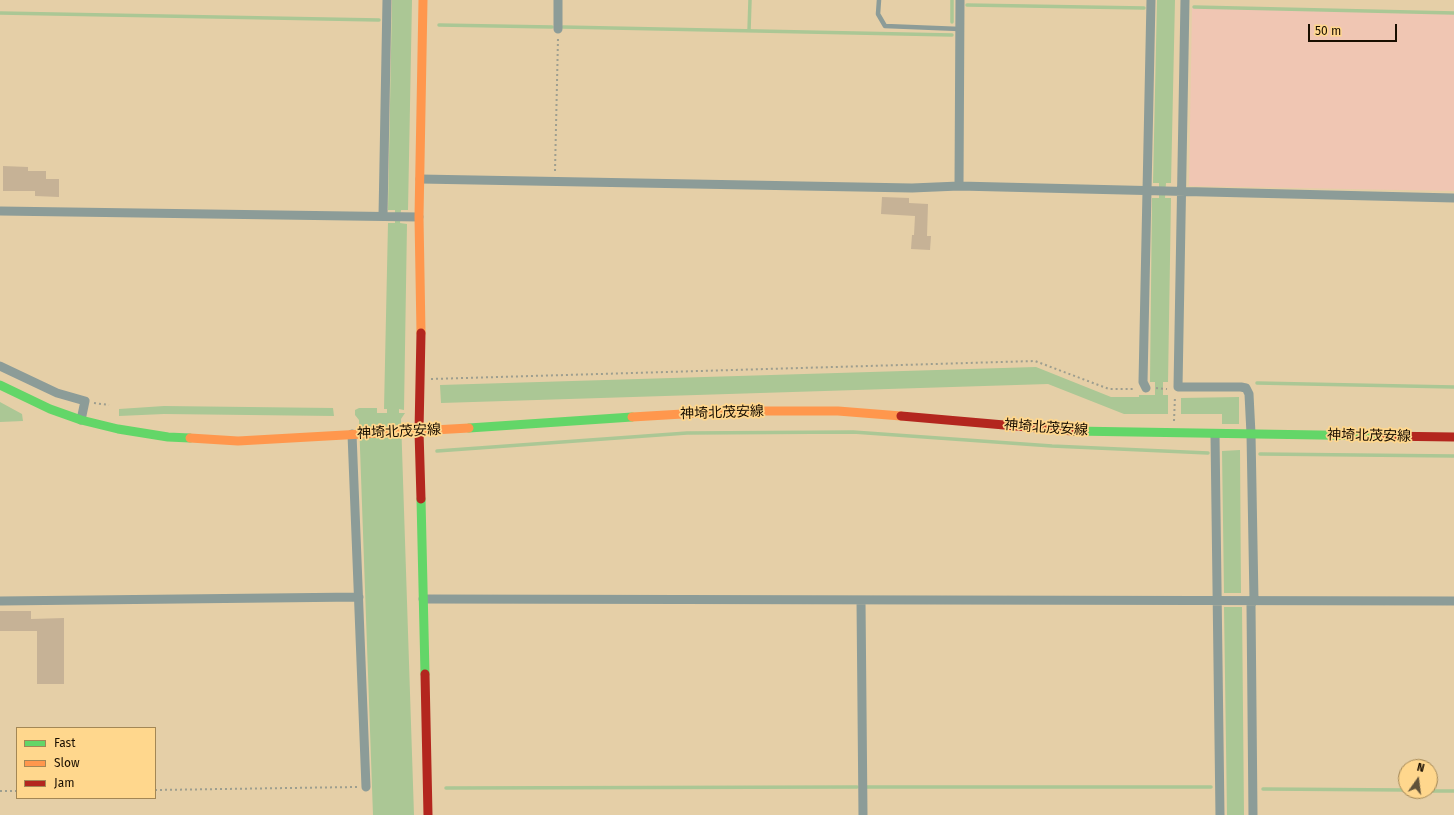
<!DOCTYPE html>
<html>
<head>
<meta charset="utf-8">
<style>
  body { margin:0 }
  #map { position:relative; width:1454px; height:815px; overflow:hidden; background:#e5cfa7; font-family:"Fira Sans",sans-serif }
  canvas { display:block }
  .legend { position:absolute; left:16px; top:727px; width:140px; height:72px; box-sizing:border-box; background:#ffd78d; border:1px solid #a38755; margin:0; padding:5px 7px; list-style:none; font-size:12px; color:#190e00 }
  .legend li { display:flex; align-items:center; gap:8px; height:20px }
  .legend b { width:20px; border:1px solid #a38755 }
  .north { position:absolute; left:1398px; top:759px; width:40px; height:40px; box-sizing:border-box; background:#ffd78d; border:1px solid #a38755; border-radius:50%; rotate:14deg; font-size:11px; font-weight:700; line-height:16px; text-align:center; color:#190e00 }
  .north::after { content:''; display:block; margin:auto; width:14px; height:18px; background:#60523a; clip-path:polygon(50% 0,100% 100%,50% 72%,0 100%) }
  .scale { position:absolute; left:1308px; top:24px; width:89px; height:18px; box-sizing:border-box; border:2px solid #190e00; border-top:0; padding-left:5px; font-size:12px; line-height:14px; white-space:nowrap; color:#190e00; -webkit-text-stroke:3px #ffd78d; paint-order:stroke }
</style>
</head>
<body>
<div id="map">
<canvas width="1454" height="815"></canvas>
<ul class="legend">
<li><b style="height:5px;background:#63d668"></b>Fast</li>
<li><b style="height:5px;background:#ff974d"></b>Slow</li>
<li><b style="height:5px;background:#b3261e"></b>Jam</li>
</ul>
<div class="north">N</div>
<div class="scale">50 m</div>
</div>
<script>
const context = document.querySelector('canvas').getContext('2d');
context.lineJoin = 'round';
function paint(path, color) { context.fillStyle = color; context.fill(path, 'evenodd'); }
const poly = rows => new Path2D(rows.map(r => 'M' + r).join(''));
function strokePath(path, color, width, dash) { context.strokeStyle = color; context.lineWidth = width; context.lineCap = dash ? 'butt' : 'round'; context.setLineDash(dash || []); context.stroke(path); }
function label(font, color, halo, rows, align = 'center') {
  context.font = font + ' "Fira Sans","Noto Sans JP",sans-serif'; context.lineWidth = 3.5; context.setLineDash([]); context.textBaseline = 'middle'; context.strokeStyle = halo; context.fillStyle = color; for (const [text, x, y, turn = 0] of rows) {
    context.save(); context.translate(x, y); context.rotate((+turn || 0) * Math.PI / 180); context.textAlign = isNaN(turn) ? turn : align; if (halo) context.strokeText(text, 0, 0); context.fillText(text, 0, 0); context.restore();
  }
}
paint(poly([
  [1192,7,1454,13,1454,191,1189,186]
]), '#f0c6b3');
paint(poly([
  [392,0,412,0,408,210,401,210,400,223,407,224,404,410,399,409,399,413,405,413,401,419,414,815,373,815,359,420,355,415,355,410,359,408,377,408,377,413,387,413,387,409,384,409,388,223,395,223,395,210,388,210],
  [1157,0,1175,0,1171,183,1166,183,1165,198,1171,198,1168,382,1163,382,1163,395,1168,395,1168,414,1124,414,1048,384,441,403,440,385,1036,367,1111,397,1139,397,1139,395,1155,395,1155,382,1150,382,1152,198,1159,198,1159,183,1153,183],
  [1239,397,1239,424,1222,424,1222,414,1181,414,1181,398],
  [0,402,22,414,23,421,0,422],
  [164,406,333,408,334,416,164,414,119,416,119,409],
  [1240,450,1241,593,1224,593,1222,451],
  [1224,607,1242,607,1244,815,1227,815]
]), '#abc795');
strokePath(poly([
  [967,5,1144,8],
  [1194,7,1454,13],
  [0,13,379,20],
  [952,22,952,0],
  [439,25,552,27],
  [563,27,952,35],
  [749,31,750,0],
  [1257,383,1454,387],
  [437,451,687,433,853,432,1052,446,1208,453],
  [1260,454,1454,456],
  [867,787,1211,787],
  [446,788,857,787],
  [1263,789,1406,790],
  [1430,791,1454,791]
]), '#abc795', 3.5);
paint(poly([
  [3,166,28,167,28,171,46,171,46,179,59,179,59,197,35,196,35,191,3,191],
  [882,197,909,198,909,203,928,204,927,236,931,236,930,250,911,249,912,235,914,235,915,216,881,214],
  [0,611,31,611,31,619,64,618,64,684,37,684,37,631,0,631]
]), '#c6b296');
strokePath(poly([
  [555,171,558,38],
  [431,379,1035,361,1109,389,1135,389],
  [1156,388,1167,389],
  [94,403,109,405],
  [1174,421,1175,396],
  [155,790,357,787],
  [0,791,17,791]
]), '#9d9e8f', 2, [2, 3]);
strokePath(poly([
  [879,0,878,14,885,26,960,29]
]), '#8c9c98', 4.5);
strokePath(poly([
  [1185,0,1178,387,1241,387,1246,388,1249,394,1251,434,1254,600,1251,605,1253,815],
  [558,29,558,0],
  [420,179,912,188,959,186,1454,198],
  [959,186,960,0],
  [0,211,419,217],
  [383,216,387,0],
  [0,366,57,393,85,401,81,420],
  [1146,388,1143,382,1151,0],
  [352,434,366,787],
  [1215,434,1220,815],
  [423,599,1454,601],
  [861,600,863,815],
  [0,601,359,597]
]), '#8c9c98', 9);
strokePath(poly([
  [0,385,50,409,81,420,118,429,168,437,190,438],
  [469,428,632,417],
  [1073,431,1381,436],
  [421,499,425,674]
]), '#63d668', 9);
strokePath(poly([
  [421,333,419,217,423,0],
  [632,417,733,411,838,411,901,416],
  [190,438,238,441,469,428]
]), '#ff974d', 9);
strokePath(poly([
  [421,333,419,431,421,499],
  [901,416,1073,431],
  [1381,436,1454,437],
  [425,674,428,815]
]), '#b3261e', 9);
label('14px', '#190e00', '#ffd78d', [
  ["神埼北茂安線",722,413,-2],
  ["神埼北茂安線",1046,428,4],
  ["神埼北茂安線",399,432,-3],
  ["神埼北茂安線",1369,436,1]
]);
</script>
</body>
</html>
